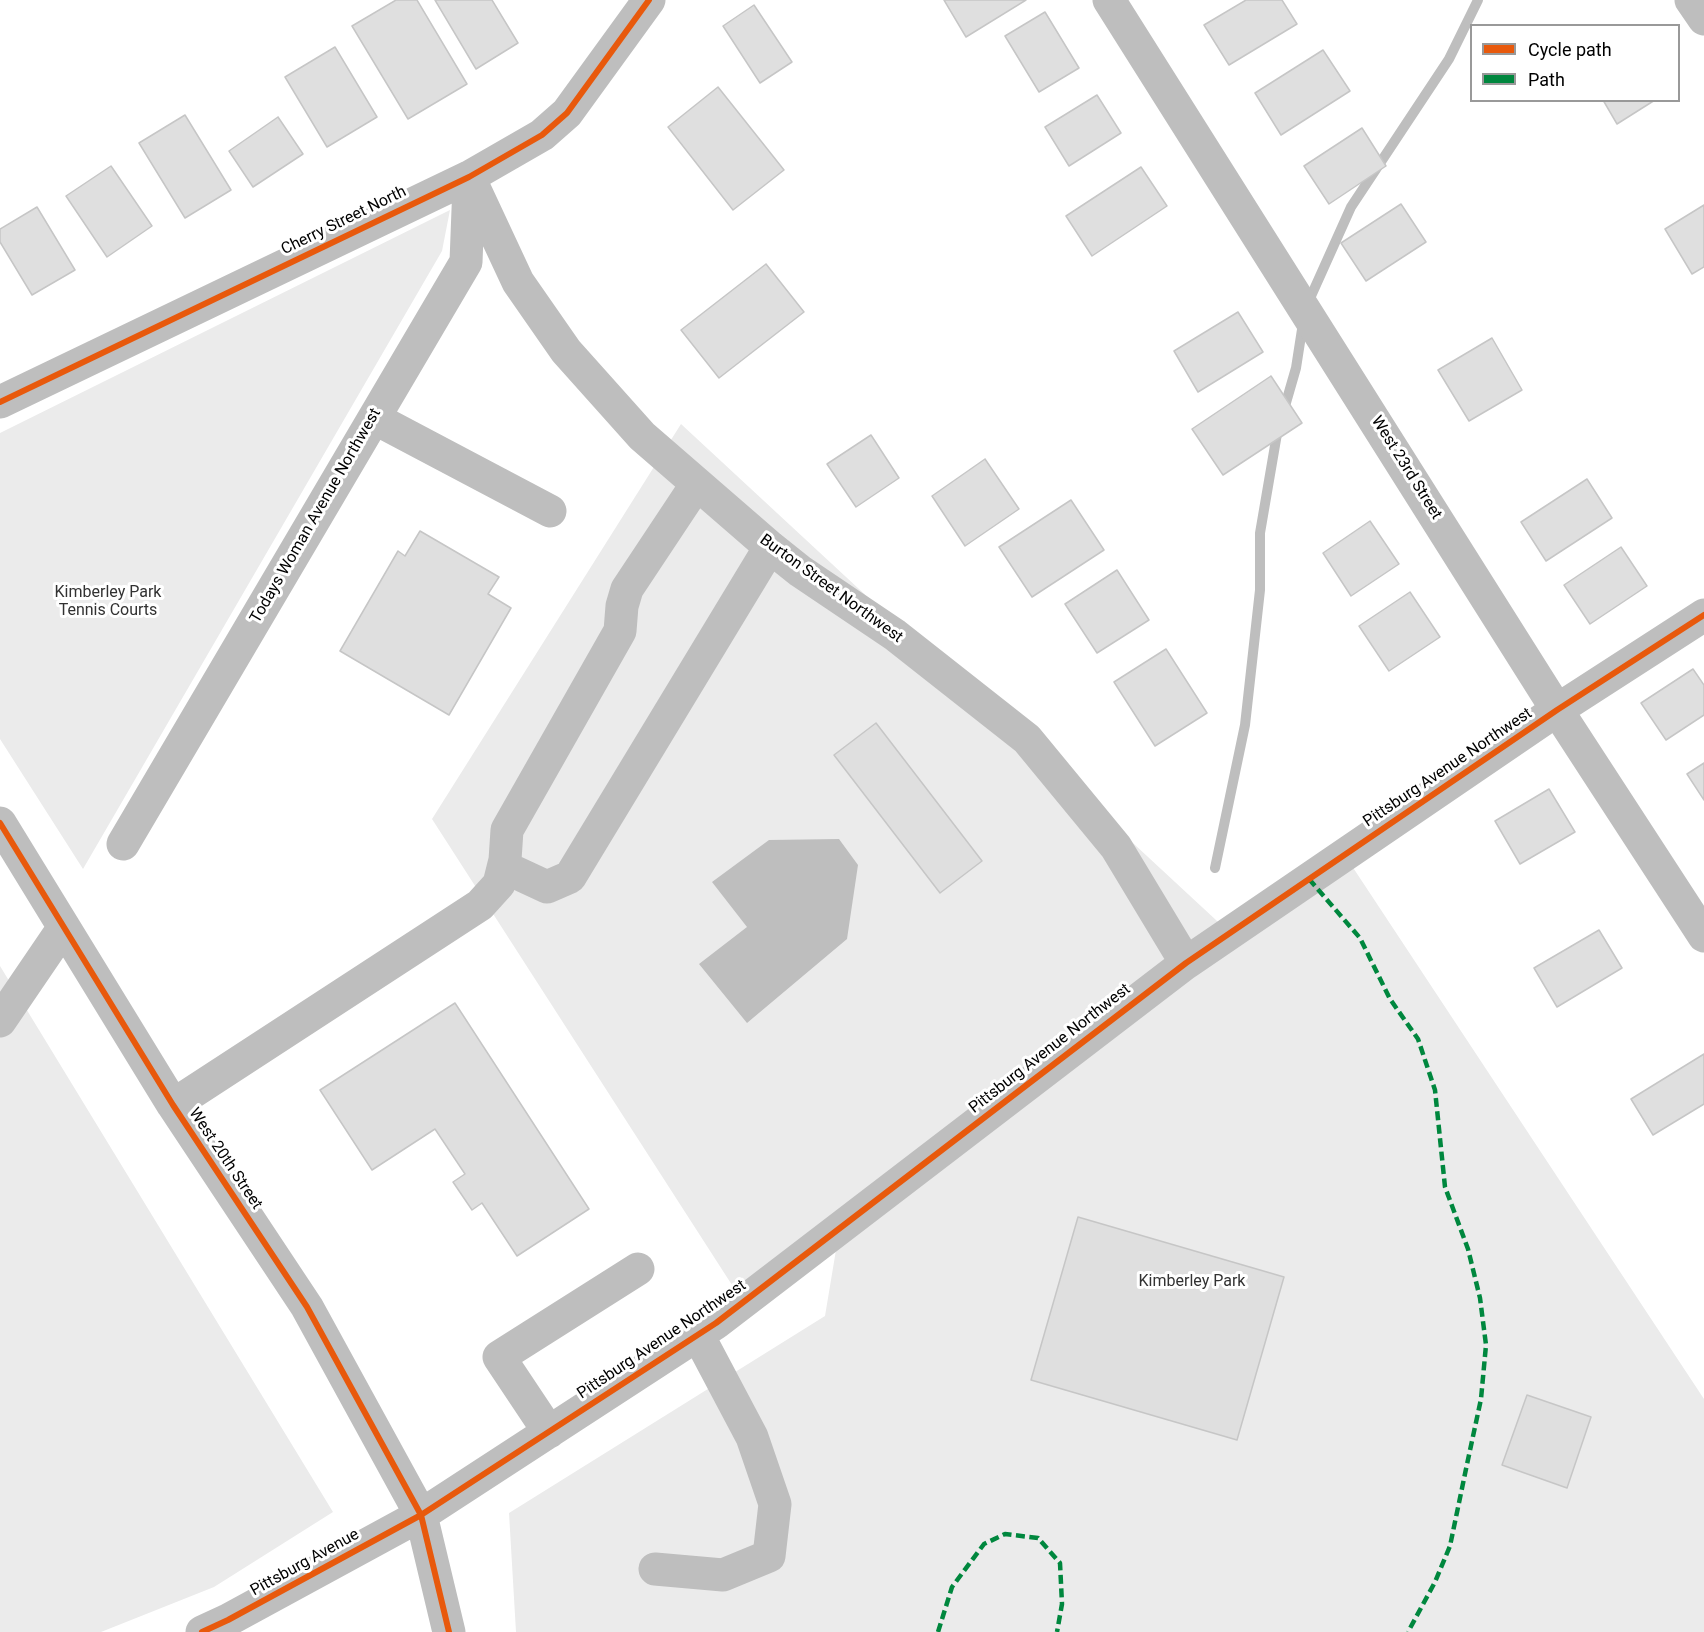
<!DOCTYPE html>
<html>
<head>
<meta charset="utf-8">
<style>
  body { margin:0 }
  #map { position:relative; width:1704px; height:1632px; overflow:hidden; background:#fff; font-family:Roboto,sans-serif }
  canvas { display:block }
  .legend { position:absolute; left:1470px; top:24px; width:210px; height:78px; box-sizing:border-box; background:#fff; border:2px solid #999; margin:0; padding:8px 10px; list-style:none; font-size:18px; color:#000 }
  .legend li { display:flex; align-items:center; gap:12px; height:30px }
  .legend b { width:30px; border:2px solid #999 }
</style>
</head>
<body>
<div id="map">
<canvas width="1704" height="1632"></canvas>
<ul class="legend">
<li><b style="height:8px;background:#e8590c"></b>Cycle path</li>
<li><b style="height:8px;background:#00873e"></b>Path</li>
</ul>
</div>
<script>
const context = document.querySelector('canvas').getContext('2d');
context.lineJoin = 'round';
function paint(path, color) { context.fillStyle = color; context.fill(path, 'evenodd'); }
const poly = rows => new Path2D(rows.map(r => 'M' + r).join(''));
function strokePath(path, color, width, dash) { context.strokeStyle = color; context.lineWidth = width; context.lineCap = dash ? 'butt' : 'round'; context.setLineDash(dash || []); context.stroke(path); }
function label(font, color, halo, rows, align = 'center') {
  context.font = font + ' Roboto,sans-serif'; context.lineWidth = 6; context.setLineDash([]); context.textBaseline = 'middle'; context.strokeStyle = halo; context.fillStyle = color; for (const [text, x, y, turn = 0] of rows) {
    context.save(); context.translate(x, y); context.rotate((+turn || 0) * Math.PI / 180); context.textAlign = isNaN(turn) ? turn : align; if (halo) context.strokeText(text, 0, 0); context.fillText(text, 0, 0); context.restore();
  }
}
paint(poly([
  [450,210,442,251,83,869,0,739,0,433],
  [681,424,1230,933,1346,857,1704,1399,1704,1632,516,1632,509,1513,825,1316,838,1238,741,1299,432,819],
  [0,966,333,1512,214,1587,101,1632,0,1632]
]), '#ebebeb');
paint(poly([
  [839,839,858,865,847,939,747,1023,699,964,747,927,712,882,769,840]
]), '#bebebe');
strokePath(poly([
  [1307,305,1351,207,1449,59,1478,0],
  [1283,413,1296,368,1303,323],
  [1215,868,1245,725,1260,590,1260,533,1278,428]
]), '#bebebe', 10);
const building = poly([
  [396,0,417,0,467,84,408,119,352,26,396,0],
  [435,0,492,0,518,43,476,69,435,0],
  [944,0,1026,0,966,37,944,0],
  [1246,0,1282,0,1297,24,1229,65,1204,25,1246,0],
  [754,5,792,62,760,83,723,26,754,5],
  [1045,12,1079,68,1039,92,1005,36,1045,12],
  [335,47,377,117,327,147,285,77,335,47],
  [1323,50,1350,91,1281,135,1255,93,1323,50],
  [718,87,784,170,733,210,668,127,718,87],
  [1097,95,1121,133,1069,166,1045,127,1097,95],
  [1603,100,1655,100,1617,124,1603,100],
  [185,115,231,190,185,218,139,143,185,115],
  [278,117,303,154,253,187,229,151,278,117],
  [1362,128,1386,166,1329,204,1304,166,1362,128],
  [111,166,152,226,107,257,66,196,111,166],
  [1141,167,1167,206,1092,256,1066,216,1141,167],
  [1401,204,1426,242,1366,281,1341,243,1401,204],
  [1704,205,1704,267,1692,274,1665,229,1704,205],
  [37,207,75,270,32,295,0,242,0,229,37,207],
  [766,264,804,312,719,378,681,330,766,264],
  [1238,312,1263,352,1198,392,1174,351,1238,312],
  [1492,338,1522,390,1469,421,1438,370,1492,338],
  [1271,376,1302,423,1223,475,1192,429,1271,376],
  [871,435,899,478,856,507,827,464,871,435],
  [985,459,1019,509,965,546,932,496,985,459],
  [1587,479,1612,518,1546,561,1521,522,1587,479],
  [1071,500,1104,550,1032,597,999,547,1071,500],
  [1370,521,1399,564,1351,596,1323,553,1370,521],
  [420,531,499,577,488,594,511,608,449,715,340,651,398,551,405,556,420,531],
  [1621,547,1647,586,1590,624,1564,585,1621,547],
  [1117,570,1149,620,1097,653,1065,604,1117,570],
  [1410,592,1440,637,1389,671,1359,626,1410,592],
  [1166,649,1207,713,1155,746,1114,682,1166,649],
  [1693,669,1704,685,1704,715,1666,740,1641,703,1693,669],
  [876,723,982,861,940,893,834,755,876,723],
  [1704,763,1704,800,1687,774,1704,763],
  [1549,789,1575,832,1520,864,1495,821,1549,789],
  [1599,930,1622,968,1557,1007,1534,968,1599,930],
  [455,1003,589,1209,517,1256,482,1203,472,1210,453,1182,465,1174,435,1129,372,1170,320,1090,455,1003],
  [1704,1054,1704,1104,1653,1135,1631,1099,1704,1054],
  [1078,1217,1284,1277,1237,1440,1031,1380,1078,1217],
  [1527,1395,1591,1417,1567,1488,1502,1465,1527,1395]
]);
paint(building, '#dfdfdf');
strokePath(building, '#c6c6c6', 1.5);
strokePath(poly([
  [1109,0,1557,710,1704,936],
  [1691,0,1704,19],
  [469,177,518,282,566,351,642,436,770,547,800,571,895,635,1027,739,1116,847,1186,963],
  [0,402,469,177,542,135,567,113,649,0],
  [374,418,550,511],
  [0,823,173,1105,307,1307,421,1515,449,1632],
  [123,844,466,262,469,184],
  [504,867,547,887,570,877,770,547],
  [0,1021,64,927],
  [173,1105,480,905,499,884,505,860,507,830,620,631,622,606,627,589,696,485],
  [549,1432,499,1357,638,1269],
  [655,1569,723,1575,769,1556,775,1504,752,1437,698,1335],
  [202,1632,228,1620,421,1515,716,1323,1186,963,1557,710,1704,615]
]), '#bebebe', 33);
strokePath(poly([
  [1309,879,1360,938,1390,999,1418,1039,1435,1090,1445,1187,1468,1249,1480,1298,1486,1345,1481,1399,1466,1469,1450,1546,1435,1582,1408,1632],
  [938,1632,952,1587,984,1544,1005,1534,1038,1538,1060,1563,1062,1604,1057,1632]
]), '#00873e', 4.5, [9, 4.5]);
strokePath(poly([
  [0,402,469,177,542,135,567,113,649,0],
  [0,823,173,1105,307,1307,421,1515,449,1632],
  [202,1632,228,1620,421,1515,716,1323,1186,963,1557,710,1704,615]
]), '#e8590c', 6);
label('16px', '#000', '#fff', [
  ["Cherry Street North",344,221,-26],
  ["West 23rd Street",1406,468,58],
  ["Todays Woman Avenue Northwest",316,516,-60],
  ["Burton Street Northwest",831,589,36],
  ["Pittsburg Avenue Northwest",1448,768,-34],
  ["Pittsburg Avenue Northwest",1050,1049,-38],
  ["West 20th Street",225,1159,56],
  ["Pittsburg Avenue Northwest",662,1340,-34],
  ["Pittsburg Avenue",305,1563,-29]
]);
label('16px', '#323232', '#fff', [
  ["Kimberley Park",108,593],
  ["Tennis Courts",108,611],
  ["Kimberley Park",1192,1282]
]);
</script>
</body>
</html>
